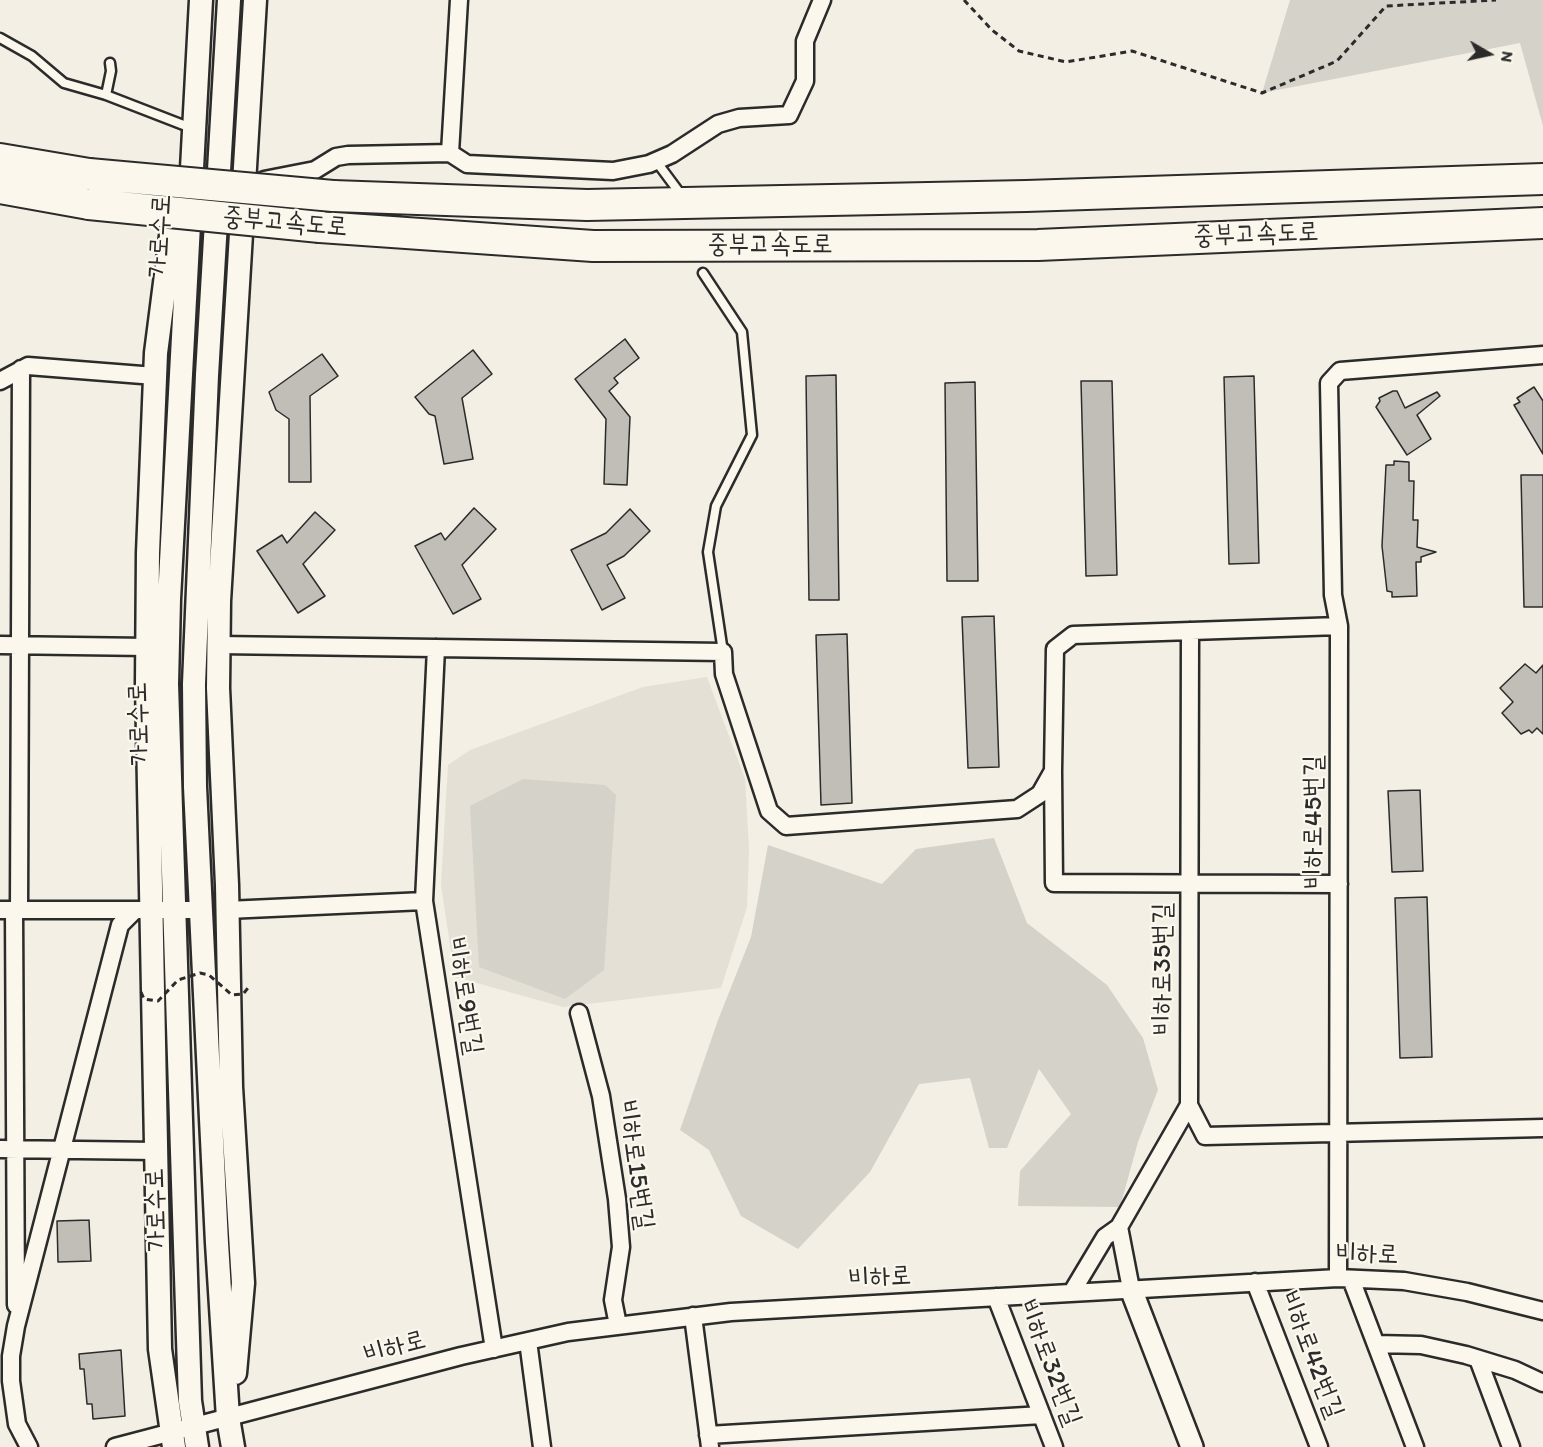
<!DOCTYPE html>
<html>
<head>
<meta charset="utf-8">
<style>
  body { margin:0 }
  #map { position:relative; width:1543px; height:1447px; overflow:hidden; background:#f3efe4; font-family:Itim,sans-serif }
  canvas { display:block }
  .north { position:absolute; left:1459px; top:24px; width:60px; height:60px; -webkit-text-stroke:4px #fbf7ec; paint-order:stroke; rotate:99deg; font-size:16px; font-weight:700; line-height:24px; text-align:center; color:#2b2b2b }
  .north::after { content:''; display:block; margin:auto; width:21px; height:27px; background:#2b2b2b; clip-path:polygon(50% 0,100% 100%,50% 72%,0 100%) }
</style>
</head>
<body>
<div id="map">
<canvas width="1543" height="1447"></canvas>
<div class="north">N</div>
</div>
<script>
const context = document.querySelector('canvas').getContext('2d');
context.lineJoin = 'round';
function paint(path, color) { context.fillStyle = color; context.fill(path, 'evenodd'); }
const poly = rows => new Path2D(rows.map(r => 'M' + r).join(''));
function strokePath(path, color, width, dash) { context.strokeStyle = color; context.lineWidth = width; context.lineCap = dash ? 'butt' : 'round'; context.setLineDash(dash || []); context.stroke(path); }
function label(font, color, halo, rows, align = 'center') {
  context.font = font + ' Itim,"Poor Story",sans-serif'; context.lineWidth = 4.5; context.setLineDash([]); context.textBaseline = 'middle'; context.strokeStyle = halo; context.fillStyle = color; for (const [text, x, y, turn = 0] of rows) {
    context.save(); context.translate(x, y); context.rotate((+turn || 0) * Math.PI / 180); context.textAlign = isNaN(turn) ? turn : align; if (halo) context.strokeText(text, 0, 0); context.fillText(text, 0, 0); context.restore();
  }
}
paint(poly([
  [707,677,745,779,749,849,747,907,721,988,563,1007,455,977,441,885,448,765,470,750,643,687]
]), '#e4e0d6');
paint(poly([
  [1290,0,1543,0,1543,126,1520,43,1262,93],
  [523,779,605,785,616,795,604,970,565,999,479,967,470,806],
  [994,838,1027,923,1107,985,1143,1038,1158,1090,1138,1142,1120,1207,1018,1206,1020,1171,1071,1114,1039,1069,1007,1148,989,1148,970,1078,919,1084,870,1172,798,1249,741,1216,709,1150,680,1130,718,1020,751,937,768,845,882,884,916,849]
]), '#d5d2c9');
const building = poly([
  [625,339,639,358,614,378,618,383,609,391,630,417,627,485,604,484,606,419,575,379,625,339],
  [473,350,492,374,462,398,473,459,444,464,435,416,429,414,415,397,473,350],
  [322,354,338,376,310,396,311,482,289,482,289,419,276,410,269,392,322,354],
  [836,375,839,600,809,600,806,376,836,375],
  [1254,376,1259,563,1229,564,1224,377,1254,376],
  [1081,381,1112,381,1117,575,1086,576,1081,381],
  [975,382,978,581,947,581,945,383,975,382],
  [1534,387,1543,401,1543,454,1514,405,1520,402,1517,398,1534,387],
  [1393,391,1397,391,1405,408,1437,392,1440,396,1417,415,1431,439,1407,455,1376,407,1380,401,1379,398,1393,391],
  [1394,461,1409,462,1409,481,1414,481,1413,520,1418,520,1417,547,1436,552,1421,557,1421,562,1416,562,1417,596,1392,597,1392,592,1387,591,1382,546,1386,465,1394,465,1394,461],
  [1521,475,1543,475,1543,607,1524,607,1521,475],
  [474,508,496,529,462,565,481,599,453,614,415,546,441,533,445,540,474,508],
  [630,509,650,531,624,556,607,565,625,598,602,610,571,550,606,533,630,509],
  [315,512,335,530,303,564,325,596,298,613,257,551,282,535,287,543,315,512],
  [994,616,999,767,968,768,962,617,994,616],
  [847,634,852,803,821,805,816,635,847,634],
  [1525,664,1536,673,1543,665,1543,734,1537,728,1532,733,1529,730,1521,734,1502,713,1513,702,1500,688,1525,664],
  [1420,790,1423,871,1392,872,1388,791,1420,790],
  [1427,897,1432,1057,1400,1058,1395,898,1427,897],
  [89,1220,91,1261,58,1262,57,1221,89,1220],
  [121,1350,125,1416,93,1419,92,1404,87,1404,84,1369,80,1369,79,1354,121,1350]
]);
paint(building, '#c0beb6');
strokePath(building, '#2b2b2b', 1.5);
const service = poly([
  [0,38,32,56,64,83,106,95,186,126],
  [106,95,111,71,110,63],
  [656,161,679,192],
  [703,273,742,332,752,435,716,506,708,552,723,652]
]);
const minor = poly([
  [450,153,459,0],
  [264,180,315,170,336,157,348,155,450,153,467,164,613,171,649,164,672,154,718,124,739,118,789,115,805,81,805,41,822,0],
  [0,381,28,366,155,376],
  [0,645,148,647],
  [219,645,723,652,724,674,769,811,786,826,1017,809,1040,794,1053,771,1055,649,1073,635,1339,626],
  [436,648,424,901,494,1349],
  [1053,772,1054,883,1339,884],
  [0,910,201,910],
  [14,910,16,1305],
  [19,910,21,369],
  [227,910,424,901],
  [579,1013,601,1096,617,1199,621,1247,613,1300,618,1325],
  [1189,1105,1205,1136,1543,1128],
  [0,1149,157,1151],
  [1338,1278,1339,626,1333,595,1329,383,1340,371,1543,355],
  [1351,1279,1415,1447],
  [1255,1282,1319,1447],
  [1131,1289,1119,1227,1189,1105,1190,631],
  [1072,1292,1105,1237,1119,1227],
  [996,1297,1054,1447],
  [693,1316,710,1447],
  [528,1341,542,1447],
  [1376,1344,1421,1345,1466,1355,1515,1370,1543,1383],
  [1478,1359,1511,1447],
  [708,1435,1042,1415],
  [29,1447,17,1424,11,1381,11,1356,16,1326,120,925,135,910],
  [115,1447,461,1356,568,1332,731,1312,1338,1278,1404,1281,1467,1292,1543,1311]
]);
const tertiary = poly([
  [1131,1289,1192,1447]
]);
const secondary = poly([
  [229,0,207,375,194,684,195,787,217,1243,228,1418,233,1447],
  [235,1373,243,1283,231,1087,227,885,218,688,219,601,255,0],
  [174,1447,160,1349,147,684,148,553,156,353,176,197],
  [197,1447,190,1401,167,684,169,599,201,0]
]);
const motorway = poly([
  [0,159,89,174],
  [0,188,89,204],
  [333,196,587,205,1026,196,1543,179],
  [320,227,593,246,1038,245,1543,223]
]);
strokePath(service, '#2b2b2b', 13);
strokePath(minor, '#2b2b2b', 21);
strokePath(tertiary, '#2b2b2b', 26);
strokePath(secondary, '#2b2b2b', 27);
strokePath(motorway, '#2b2b2b', 34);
strokePath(poly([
  [964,0,992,30,1019,51,1066,62,1132,51,1262,93,1337,61,1386,6,1496,0]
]), '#2b2b2b', 3, [6, 4.5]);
strokePath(service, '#fbf7ec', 8);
strokePath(minor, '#fbf7ec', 16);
strokePath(tertiary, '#fbf7ec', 21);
strokePath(secondary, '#fbf7ec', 22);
strokePath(motorway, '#fbf7ec', 30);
const motorwayBridge = poly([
  [89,174,333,196],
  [89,204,320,227]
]);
strokePath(motorwayBridge, '#2b2b2b', 34, []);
strokePath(poly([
  [141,992,144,999,158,1001,178,980,200,973,209,975,232,995,243,994,248,988]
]), '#2b2b2b', 3, [6, 4.5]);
strokePath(motorwayBridge, '#fbf7ec', 30);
label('26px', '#2b2b2b', '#fbf7ec', [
  ["중부고속도로",285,223,5],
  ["중부고속도로",1256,235,-2],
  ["가로수로",161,236,-87],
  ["중부고속도로",770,245],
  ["가로수로",140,724,-92],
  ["비하로45번길",1314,822,-90],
  ["비하로35번길",1163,969,-90],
  ["비하로9번길",464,996,81],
  ["비하로15번길",635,1165,82],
  ["가로수로",157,1210,-92],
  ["비하로",1367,1255,2],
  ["비하로",880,1278,-3],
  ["비하로",395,1348,-15],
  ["비하로42번길",1311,1355,69],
  ["비하로32번길",1049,1363,69]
]);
</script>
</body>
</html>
